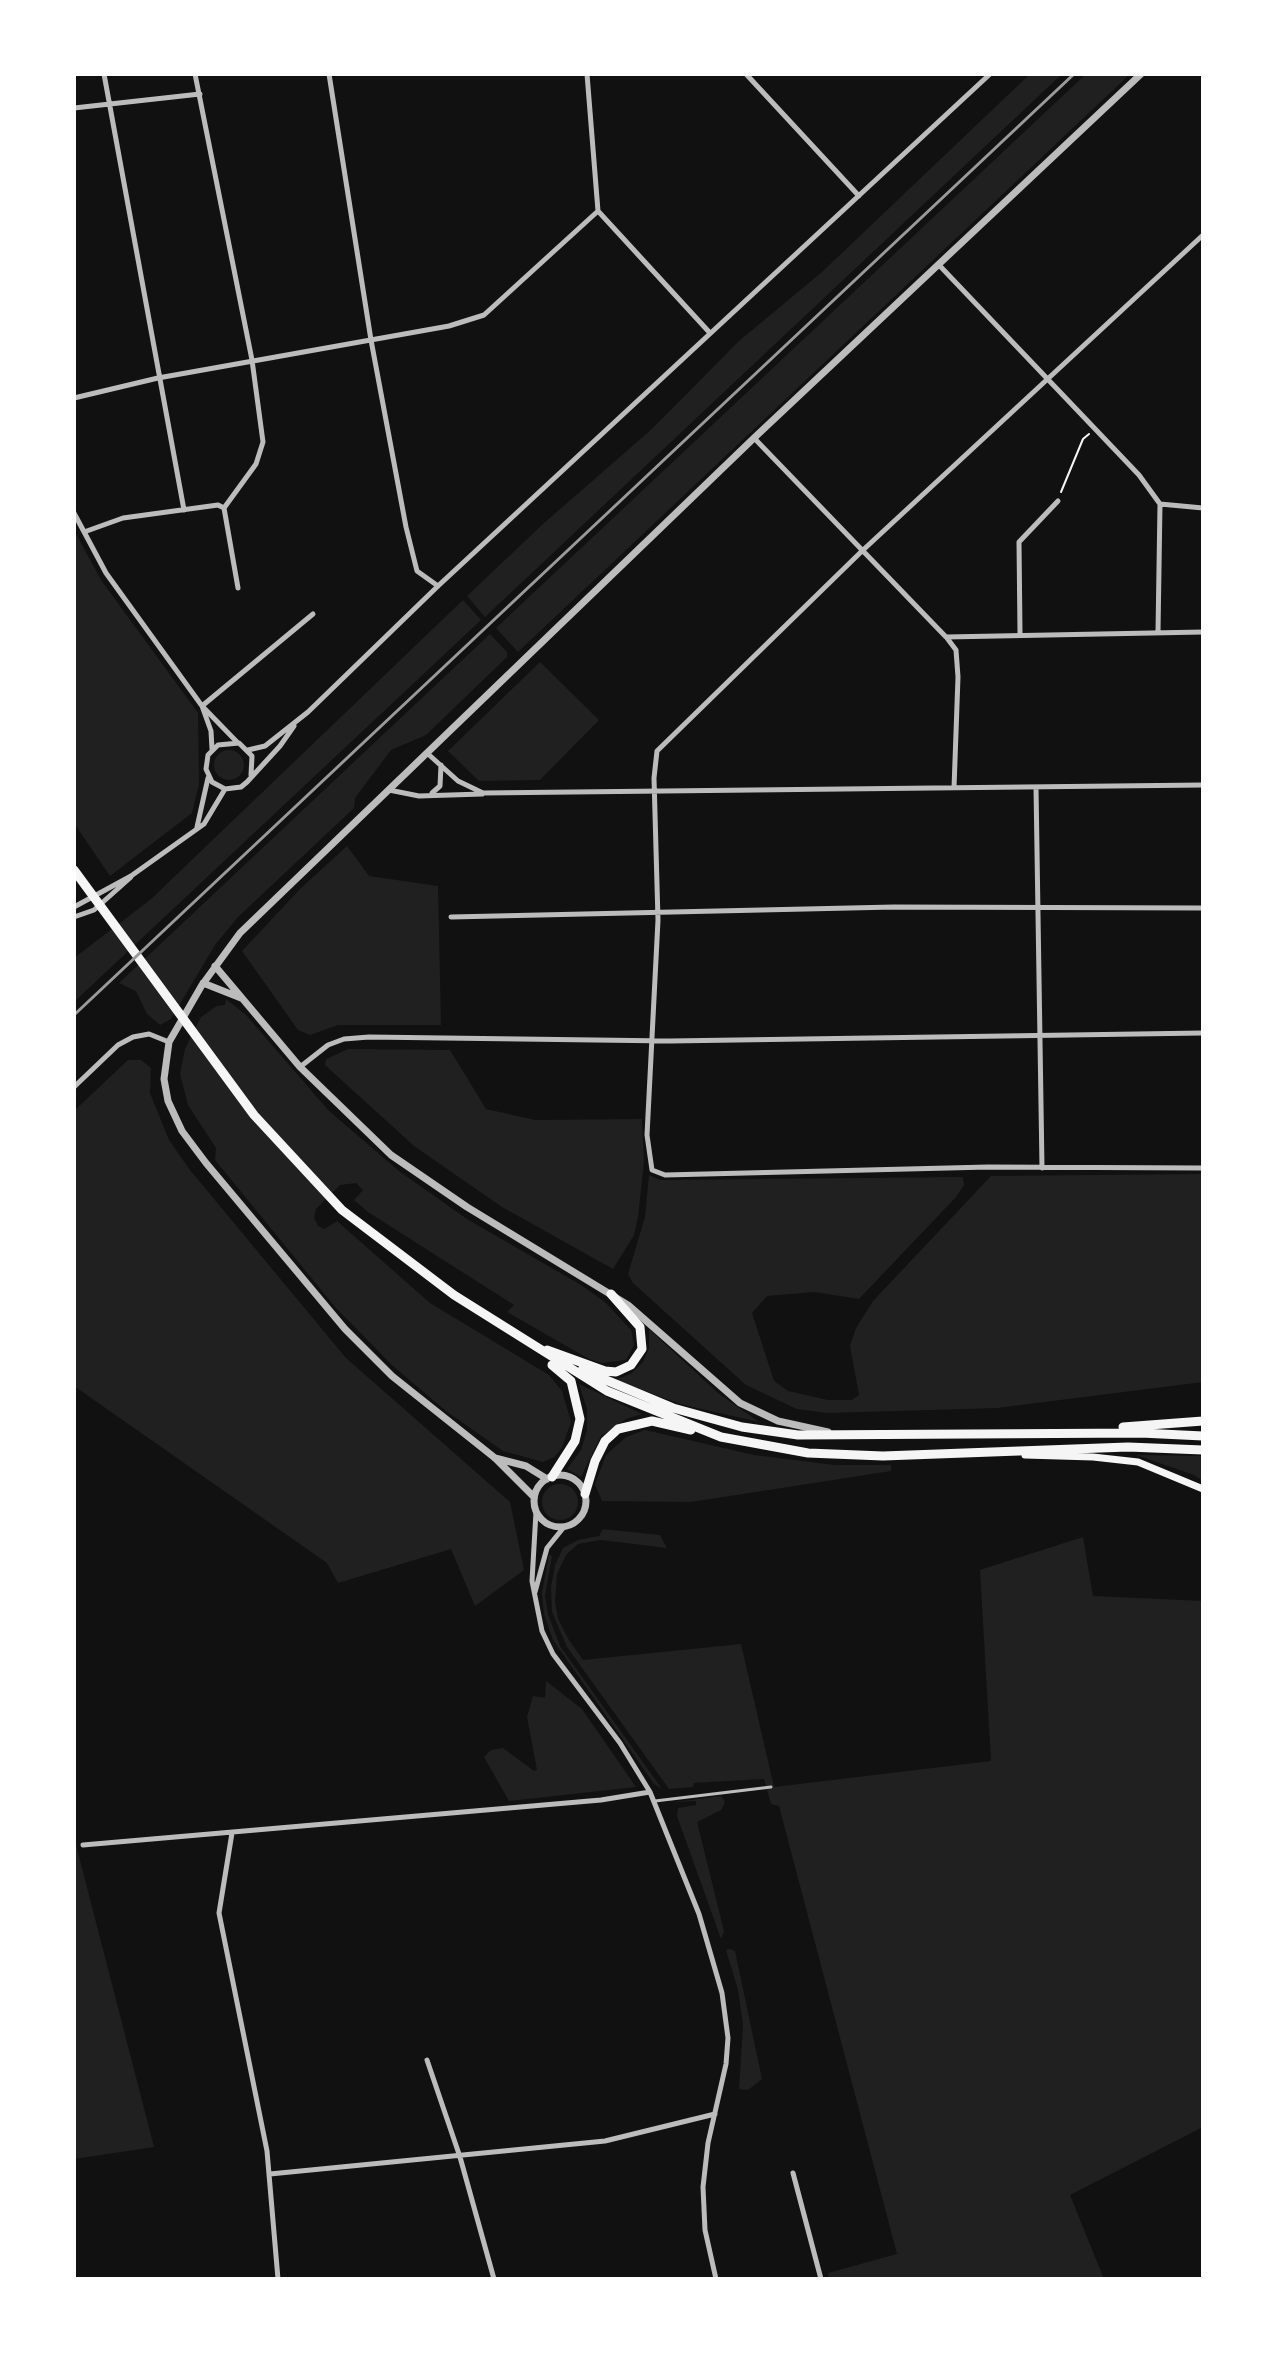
<!DOCTYPE html>
<html>
<head>
<meta charset="utf-8">
<style>
  body { margin:0 }
  #map { position:relative; width:1277px; height:2353px; overflow:hidden; background:#111; font-family:Karla,sans-serif }
  canvas { display:block }
  .frame { position:absolute; inset:0; border:76px solid #fff; pointer-events:none }
</style>
</head>
<body>
<div id="map">
<canvas width="1277" height="2353"></canvas>
<div class="frame"></div>
</div>
<script>
const context = document.querySelector('canvas').getContext('2d');
context.lineJoin = 'round';
function paint(path, color) { context.fillStyle = color; context.fill(path, 'evenodd'); }
const poly = rows => new Path2D(rows.map(r => 'M' + r).join(''));
function strokePath(path, color, width, dash) { context.strokeStyle = color; context.lineWidth = width; context.lineCap = dash ? 'butt' : 'round'; context.setLineDash(dash || []); context.stroke(path); }
paint(poly([
  [1030,74,1062,74,485,617,467,596,543,524,653,428,739,341,822,272],
  [1086,74,1130,74,518,652,496,628],
  [74,530,101,580,198,713,199,784,192,813,110,876,74,823],
  [463,600,481,620,74,1002,74,958,150,900],
  [490,634,507,652,507,657,426,735,391,750,355,798,354,808,238,917,215,945,171,1019,160,1025,147,1014,136,991,119,983],
  [540,662,599,720,540,780,479,781,448,751],
  '214 765a15 15 0 1 1 30 0a15 15 0 1 1-30 0Z',
  [347,846,369,876,438,886,441,1025,338,1025,310,1035,298,1030,242,951,300,889],
  [226,999,246,1015,328,1110,399,1171,467,1219,581,1285,605,1302,631,1330,634,1345,626,1360,602,1363,589,1359,507,1312,514,1305,368,1212,354,1200,363,1190,356,1183,340,1185,316,1209,314,1218,318,1226,324,1229,337,1221,430,1303,549,1375,562,1391,571,1422,562,1448,554,1457,543,1462,503,1451,446,1411,393,1366,336,1308,215,1160,216,1148,188,1105,180,1074,185,1049,201,1017,217,1006,225,1005],
  [348,1049,450,1050,486,1109,535,1120,642,1119,644,1162,638,1217,634,1235,613,1269,502,1207,414,1146,325,1065,326,1059],
  [128,1060,141,1060,151,1068,150,1093,169,1140,190,1170,346,1358,510,1502,524,1570,475,1606,451,1549,338,1583,327,1563,74,1386,74,1111],
  [1203,1174,1203,1382,997,1408,828,1413,797,1409,746,1385,633,1283,628,1274,645,1217,649,1175,660,1180,963,1177,964,1185,956,1197,859,1299,814,1292,767,1296,752,1313,774,1381,788,1391,828,1400,852,1400,859,1395,850,1346,856,1328,873,1301,991,1176],
  [649,1329,718,1393,759,1422,680,1404,616,1380,632,1373,643,1362,649,1348],
  [579,1384,642,1414,626,1419,601,1436,581,1477,567,1469,581,1450,587,1430,587,1409],
  [645,1430,754,1455,834,1465,891,1465,891,1471,691,1502,602,1501,595,1484,606,1455,626,1437],
  [1136,1455,1203,1456,1203,1481,1194,1475],
  '542 1502a18 18 0 1 1 36 0a18 18 0 1 1-36 0Z',
  [603,1529,660,1535,667,1548,601,1540,578,1544,566,1555,557,1574,555,1601,558,1619,569,1640,583,1660,741,1644,774,1787,991,1761,980,1570,1083,1537,1093,1596,1203,1601,1203,2127,1070,2195,1104,2279,829,2279,828,2273,897,2254,779,1806,771,1804,764,1779,694,1783,693,1787,669,1789,567,1647,552,1612,551,1587,555,1565,563,1548,578,1540,599,1536],
  [549,1554,552,1556,545,1596,548,1614,560,1646,662,1789,654,1784,553,1640,544,1614,542,1593],
  [546,1681,582,1709,636,1787,509,1801,484,1757,491,1750,503,1748,534,1771,537,1770,527,1717,533,1696,545,1698],
  [721,1796,725,1802,721,1810,697,1822,724,1931,721,1939,677,1816,678,1808,696,1805,696,1801,675,1802],
  [74,1837,154,2147,74,2159],
  [730,1949,735,1951,762,2079,748,2090,739,2089,743,2024,738,1990,726,1950]
]), '#202020');
strokePath(poly([
  [1061,492,1083,439,1089,434]
]), '#f5f5f5', 2);
strokePath(poly([
  [655,1801,771,1787]
]), '#bcbcbc', 3);
strokePath(poly([
  [104,74,184,510],
  [195,74,252,360,263,442,256,464,224,508,238,588],
  [329,74,371,340,406,527,417,571,438,586],
  [746,74,859,196],
  [74,108,200,94],
  [598,211,710,333],
  [1203,235,862,551,657,751,654,778,658,920,647,1135,652,1170,665,1175,988,1167,1203,1168],
  [939,265,1139,475,1160,504,1203,508],
  [74,398,158,378,449,326,484,315,598,211,587,74],
  [754,438,946,637,1203,632],
  [74,513,106,573,202,706,211,731,212,749],
  [84,532,123,518,218,505,224,508],
  [1158,632,1160,504],
  [1020,633,1019,542,1058,501],
  [947,638,956,650,958,677,954,788],
  [202,706,313,614],
  [202,706,237,742],
  [248,750,265,746,308,712,438,586,990,74],
  [427,753,458,781,483,793,1203,785],
  [251,775,252,756,239,743,218,745,208,755,206,769,212,782,225,789,241,787,247,782,280,746,294,726],
  [1036,787,1042,1168],
  [389,790,419,796,482,794],
  [432,793,440,786,441,765],
  [197,827,208,778],
  [74,907,131,876,204,824,225,789],
  [74,917,94,910,131,877],
  [451,917,894,907,1203,908],
  [300,1067,328,1045,344,1039,369,1037,670,1041,1203,1033],
  [74,1087,118,1045,133,1037,149,1034,169,1042],
  [536,1512,532,1581,542,1631,553,1654,620,1743,650,1792,699,1914,722,1993,728,2038,726,2064,708,2143,703,2187,705,2230,716,2279],
  [535,1592,547,1548,564,1527],
  [232,1833,219,1913,267,2151,278,2279],
  [83,1845,601,1800,650,1792],
  [427,2060,460,2157,494,2279],
  [793,2173,821,2279],
  [270,2174,605,2141,715,2114]
]), '#bcbcbc', 5);
strokePath(poly([
  [215,966,300,1067,391,1155,467,1207,628,1305,740,1403,778,1421,828,1432],
  [203,983,241,998],
  [495,1458,526,1466,547,1479],
  '534 1501a26 26 0 1 1 52 0a26 26 0 1 1-52 0Z',
  [534,1497,495,1458,392,1376,345,1329,206,1163,182,1131,168,1101,164,1079,169,1042,202,985,240,933,754,438,1141,74]
]), '#bcbcbc', 7);
strokePath(poly([
  [1025,1455,1093,1457,1138,1462,1203,1489]
]), '#f5f5f5', 7);
strokePath(poly([
  [74,870,254,1115,342,1210,454,1295,607,1391,721,1437,808,1453,883,1456,1128,1447,1203,1450],
  [547,1350,605,1371,616,1372,631,1365,642,1349,640,1327,611,1294],
  [552,1365,571,1381,580,1419,575,1441,552,1477],
  [582,1370,673,1408,742,1427,798,1435,1141,1433,1203,1436],
  [1123,1427,1203,1421],
  [585,1494,595,1461,605,1441,618,1429,652,1421,691,1430]
]), '#f5f5f5', 9);
strokePath(poly([
  [74,1015,1074,74]
]), '#9a9a9a', 3);
</script>
</body>
</html>
